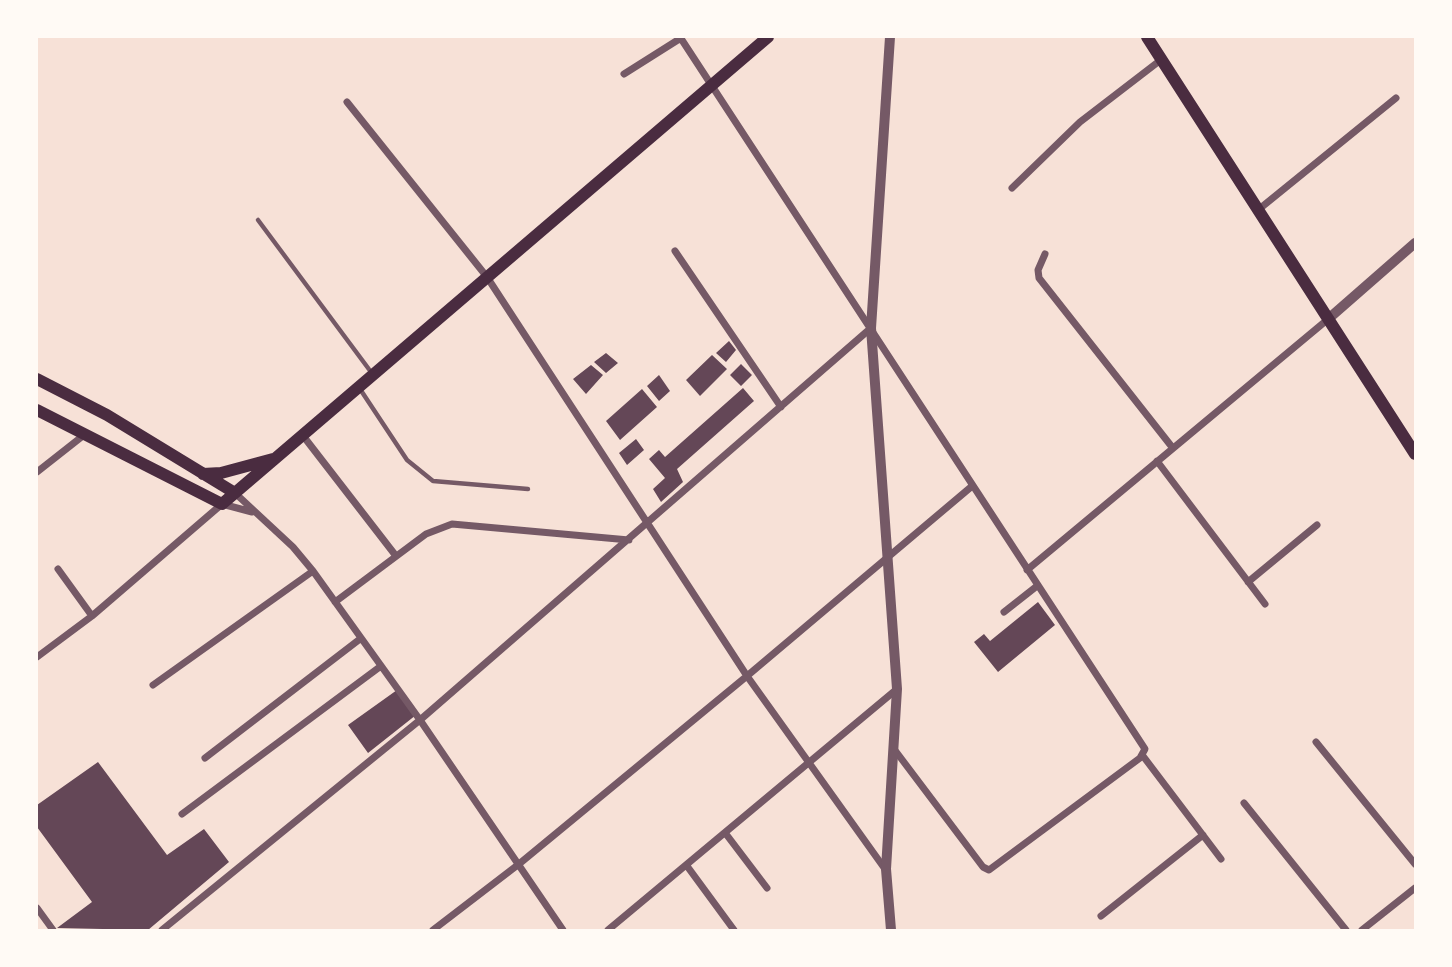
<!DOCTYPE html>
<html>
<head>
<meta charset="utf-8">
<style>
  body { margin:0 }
  #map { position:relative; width:1452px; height:967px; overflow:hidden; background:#f7e1d7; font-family:"DejaVu Sans",sans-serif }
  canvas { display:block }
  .frame { position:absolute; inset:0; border:38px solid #fffaf5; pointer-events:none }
</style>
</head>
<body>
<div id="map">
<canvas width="1452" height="967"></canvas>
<div class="frame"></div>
</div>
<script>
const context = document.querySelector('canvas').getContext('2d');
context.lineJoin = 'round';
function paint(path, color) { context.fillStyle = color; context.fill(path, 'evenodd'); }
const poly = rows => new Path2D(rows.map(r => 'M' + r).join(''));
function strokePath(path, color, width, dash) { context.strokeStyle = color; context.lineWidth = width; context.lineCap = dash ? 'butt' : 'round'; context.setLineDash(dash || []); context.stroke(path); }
paint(poly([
  [729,341,736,350,726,362,716,353],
  [606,353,618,363,606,373,594,362],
  [712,355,727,369,700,396,686,380],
  [741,364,752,375,741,386,730,375],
  [591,365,603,375,586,394,573,379],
  [659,375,670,391,659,401,647,386],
  [743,388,754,401,677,469,683,482,661,502,653,489,665,478,649,459,659,450,665,457],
  [642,389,657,407,620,440,606,421],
  [636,439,644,450,627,465,619,453],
  [1038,602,1055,625,998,672,974,642,984,634,990,641],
  [397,690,416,715,368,753,348,725],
  [98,762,167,855,204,829,229,862,148,930,57,928,92,902,37,827,37,805]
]), '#644757');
strokePath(poly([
  [258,220,371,372],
  [360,389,407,460,433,481,528,489]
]), '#755966', 4.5);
strokePath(poly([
  [680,37,1145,749,1140,758,989,870,983,867,894,749],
  [624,74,681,38],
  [347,102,487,277,747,676,885,869],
  [1012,188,1080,122,1162,59],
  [1258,210,1396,98],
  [675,251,781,407],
  [1045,254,1038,270,1039,278,1172,447],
  [304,437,396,556],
  [1157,461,1265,604],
  [37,472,84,435],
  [235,493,293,547,313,571,420,720,563,930],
  [58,569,92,616],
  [1027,570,1327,320],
  [1248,582,1317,525],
  [335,602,426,534,452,524,629,540],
  [1004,612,1037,586],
  [37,657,92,616,222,504,252,512],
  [153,685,313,571],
  [1316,742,1415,864],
  [1143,756,1221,859],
  [205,758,360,639],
  [1244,803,1346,930],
  [182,814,381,666],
  [726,834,767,888],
  [687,866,734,930],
  [37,908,53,930],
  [1101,916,1203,835],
  [162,930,420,720,871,328],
  [433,930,519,864,747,676,971,487],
  [608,930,897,689],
  [1362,930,1415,888]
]), '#755966', 7);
strokePath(poly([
  [890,37,871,328,897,689,886,869,891,930],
  [1327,320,1415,243]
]), '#755966', 10);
strokePath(poly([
  [1147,37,1415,454],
  [37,379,107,415,235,493],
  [37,410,222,504,768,37],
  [203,474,221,473,273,459]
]), '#4a2c40', 12);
</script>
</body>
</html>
